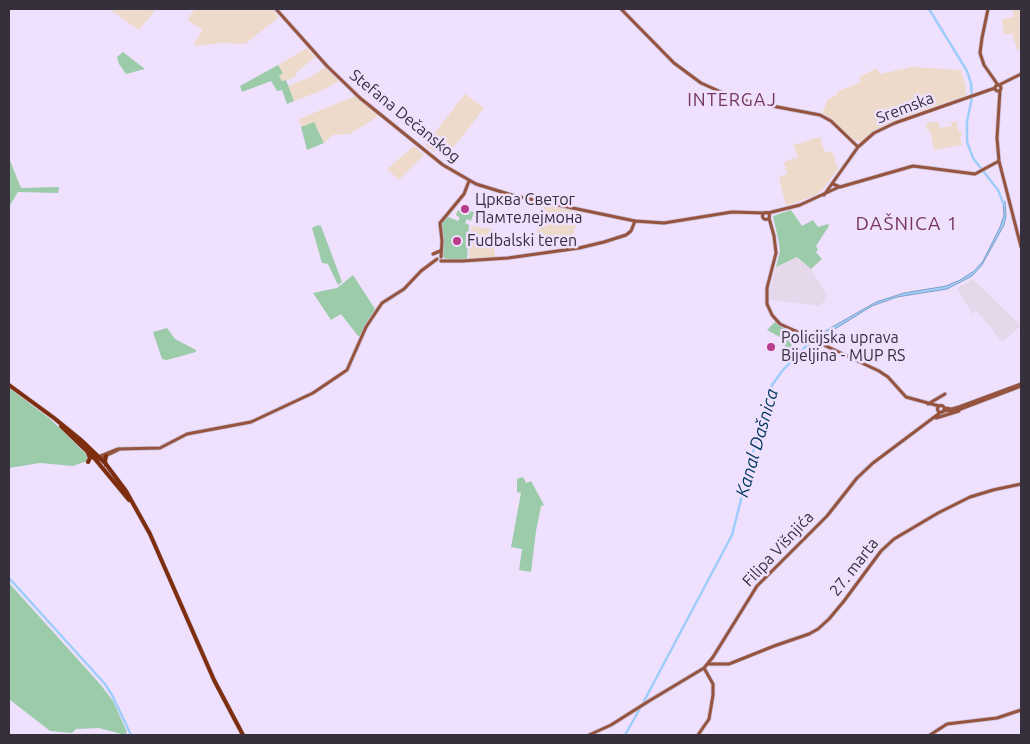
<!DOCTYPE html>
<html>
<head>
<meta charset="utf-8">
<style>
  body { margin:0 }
  #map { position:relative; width:1030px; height:744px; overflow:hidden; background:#efe1fe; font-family:Ubuntu,sans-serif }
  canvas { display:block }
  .frame { position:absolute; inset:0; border:10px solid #35303b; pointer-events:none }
</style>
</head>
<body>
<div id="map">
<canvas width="1030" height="744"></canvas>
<div class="frame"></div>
</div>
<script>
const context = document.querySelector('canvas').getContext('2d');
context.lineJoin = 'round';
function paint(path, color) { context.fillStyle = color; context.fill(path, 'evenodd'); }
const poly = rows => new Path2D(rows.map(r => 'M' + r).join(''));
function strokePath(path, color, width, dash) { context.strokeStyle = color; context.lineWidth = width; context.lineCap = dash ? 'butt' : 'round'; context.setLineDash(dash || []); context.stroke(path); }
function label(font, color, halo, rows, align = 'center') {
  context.font = font + ' Ubuntu,sans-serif'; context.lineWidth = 5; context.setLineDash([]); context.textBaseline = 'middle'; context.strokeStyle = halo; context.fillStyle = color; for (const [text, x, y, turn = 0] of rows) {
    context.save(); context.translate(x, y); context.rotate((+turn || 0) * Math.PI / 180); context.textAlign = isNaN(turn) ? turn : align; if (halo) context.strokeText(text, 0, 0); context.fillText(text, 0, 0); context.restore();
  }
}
paint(poly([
  [109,9,156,9,139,30],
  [195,9,272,9,279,17,245,44,222,43,196,46,194,43,203,30,187,20],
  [1012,9,1021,9,1021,48,1017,50,1012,33,1004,35,1002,19,1014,17],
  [307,48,315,57,296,73,297,74,293,78,283,82,279,75,283,73,278,65],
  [325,67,339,81,321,91,294,101,288,86,310,77],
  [912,67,961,70,966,87,966,96,897,120,882,127,860,142,856,141,822,113,828,99,837,95,836,92,861,82,859,77,877,68,880,74],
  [465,94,484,108,453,148,444,140,434,152,425,145],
  [355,96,379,116,350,134,333,135,324,143,314,122,301,127,299,119],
  [938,121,940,128,952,126,951,122,957,121,958,130,961,131,962,135,960,136,962,145,934,150,931,134,929,130,927,130,926,123],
  [820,137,825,153,832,151,838,169,823,189,816,195,786,206,779,177,787,174,784,162,798,157,793,145],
  [414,146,424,155,399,180,387,169],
  [544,204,580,212,573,236,536,236],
  [471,226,492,229,495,257,469,259]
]), '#eddaca');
paint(poly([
  [797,257,811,269,826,293,825,301,817,307,815,305,770,300,770,288,776,267],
  [973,279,1021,326,1002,342,977,311,972,314,957,288]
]), '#e6d8eb');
paint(poly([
  [123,52,145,69,126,74,119,64,117,57],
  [278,65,283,73,279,76,282,81,286,80,294,101,287,104,282,90,277,91,271,81,242,92,240,86],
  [314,122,324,143,307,150,301,127],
  [9,158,21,188,59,187,58,193,18,192,9,207],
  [458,210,468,215,470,211,474,212,471,221,467,219,465,223,469,225,467,260,449,260,444,258,442,255,444,241,441,226,446,216,458,221,460,218,456,215],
  [791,210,802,226,813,220,818,227,828,224,829,226,816,246,818,250,816,252,822,259,811,269,797,257,776,267,780,251,779,243,773,216],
  [318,225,321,226,342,282,338,285,328,264,322,263,312,228],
  [353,275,375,309,361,337,358,336,341,314,331,320,313,293,337,288],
  [775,322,795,335,795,339,788,352,783,349,787,341,767,330],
  [167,328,175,339,196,350,196,352,167,360,162,359,153,332],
  [9,388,49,418,65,433,87,455,87,461,73,466,40,463,9,468],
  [523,477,526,483,531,481,544,505,541,506,536,531,531,572,519,570,522,549,511,547,521,493,517,492,517,479],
  [9,583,100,684,113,701,127,732,125,735,99,728,76,729,72,733,50,731,9,699]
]), '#9ccbaa');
const water = poly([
  [1005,202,1006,216,1004,225,982,265,972,276,947,289,897,297,872,306,806,347,805,345,827,330,876,302,904,293,946,286,960,280,974,271,983,261,1000,227,1004,215,1003,203,1005,202]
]);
paint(water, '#9fcdfb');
strokePath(water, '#7f9ec1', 1);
strokePath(poly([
  [929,9,967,71,971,83,972,97,967,122,967,142,973,158,998,190,1004,205],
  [9,578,105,684,112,695,131,735],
  [625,735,643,703,732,535,762,417,772,385,783,370,807,345]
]), '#9fcdfb', 2.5);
const secondary = poly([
  [276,9,327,66,360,98,443,165,476,184,515,196,635,221,664,223,732,212,764,213],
  [621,9,674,63,701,83,730,96,751,102,820,115,831,121,858,147],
  [988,9,982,38,980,53,984,65,998,85],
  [999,85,1021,74],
  '995 88a3 3 0 1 1 6 0a3 3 0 1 1-6 0Z',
  [1000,90,997,138,999,161,1021,247],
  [833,184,840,187,913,166,975,174,999,161],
  [824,195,858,147,874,133,895,123,995,88],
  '762.5 216a3.5 3.5 0 1 1 7 0a3.5 3.5 0 1 1-7 0Z',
  [768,213,800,205,839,187],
  [769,218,774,236,776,253,767,288,767,304,772,315,780,324,800,333],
  [433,254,440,251],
  [441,257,442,241,440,223,464,194,469,181],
  [441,261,462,261,508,258,579,248,604,242,626,235,631,231,635,221],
  [805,337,801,334,798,337,801,340,805,337,809,338,879,371,888,377,906,397,939,406],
  [814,339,813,335,818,331],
  [928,404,945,394],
  '937.5 409a3.5 3.5 0 1 1 7 0a3.5 3.5 0 1 1-7 0Z',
  [944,408,952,409,959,407,1021,384],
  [943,411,958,410,1021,386],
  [936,418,959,411],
  [98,457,118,449,160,448,187,434,251,422,313,393,347,370,366,327,382,303,404,289,421,271,437,259],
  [97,460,118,450],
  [709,664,729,664,774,646,809,634,818,629,829,619,844,601,881,551,894,539,938,513,970,497,993,490,1021,484],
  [589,735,611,725,649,701,704,668,713,657,757,586,827,516,857,478,873,463,941,412],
  [698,735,709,719,713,695,713,684,704,668],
  [930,735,947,724,997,718,1021,710]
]);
const primary = poly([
  [9,385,54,418,81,440,105,463,126,491,150,534,214,680,243,735],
  [61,426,95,459,129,500],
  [106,456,105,461,106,465],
  [88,462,90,458,88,453]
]);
strokePath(secondary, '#cabed7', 4.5);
strokePath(primary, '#cabed7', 5);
strokePath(secondary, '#96533d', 3);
strokePath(primary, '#7e2d0e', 4);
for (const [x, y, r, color] of [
  [465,209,5,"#b83c8b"],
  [457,241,5,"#b83c8b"],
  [771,347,5,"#b83c8b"]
]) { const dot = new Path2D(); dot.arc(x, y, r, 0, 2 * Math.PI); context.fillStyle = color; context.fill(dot); strokePath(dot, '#efe1fe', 2); }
label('16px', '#35303b', '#efe1fe', [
  ["Sremska",905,108,-21],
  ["Stefana Dečanskog",405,116,39],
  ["Filipa Višnjića",778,549,-47],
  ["27. marta",854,567,-52]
]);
label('16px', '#35303b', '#efe1fe', [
  ["Црква Светог",475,200],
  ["Памтелејмона",475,218],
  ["Fudbalski teren",467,241],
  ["Policijska uprava",781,338],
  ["Bijeljina - MUP RS",781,356]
], 'left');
context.letterSpacing = '1px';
label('18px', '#75365c', '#efe1fe', [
  ["INTERGAJ",732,100]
]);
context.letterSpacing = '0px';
label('italic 18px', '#01365f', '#efe1fe', [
  ["Kanal Dašnica",757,443,-74]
]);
context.letterSpacing = '1px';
label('19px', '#75365c', '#efe1fe', [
  ["DAŠNICA 1",907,224]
]);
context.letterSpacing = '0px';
</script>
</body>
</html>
